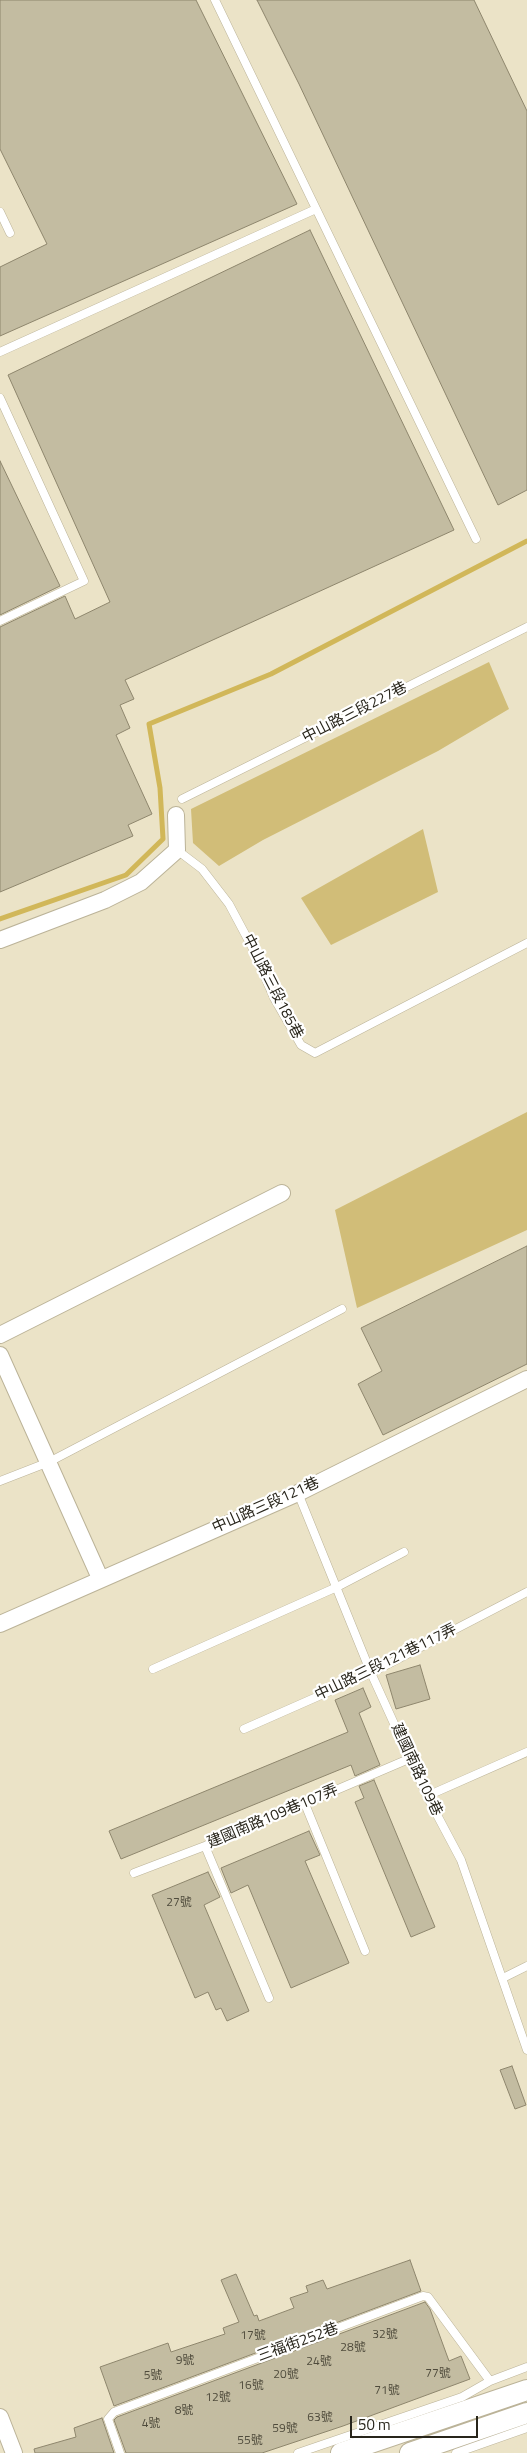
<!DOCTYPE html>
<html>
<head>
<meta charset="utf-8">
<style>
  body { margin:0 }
  #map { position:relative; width:527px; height:2453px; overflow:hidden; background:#ebe3c7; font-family:"Titillium Web",sans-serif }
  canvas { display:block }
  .scale { position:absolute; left:350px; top:2416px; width:128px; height:22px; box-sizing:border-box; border:2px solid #28251b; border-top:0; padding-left:6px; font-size:15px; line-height:18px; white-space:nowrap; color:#28251b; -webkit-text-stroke:4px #fff; paint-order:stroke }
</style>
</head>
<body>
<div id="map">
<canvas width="527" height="2453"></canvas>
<div class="scale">50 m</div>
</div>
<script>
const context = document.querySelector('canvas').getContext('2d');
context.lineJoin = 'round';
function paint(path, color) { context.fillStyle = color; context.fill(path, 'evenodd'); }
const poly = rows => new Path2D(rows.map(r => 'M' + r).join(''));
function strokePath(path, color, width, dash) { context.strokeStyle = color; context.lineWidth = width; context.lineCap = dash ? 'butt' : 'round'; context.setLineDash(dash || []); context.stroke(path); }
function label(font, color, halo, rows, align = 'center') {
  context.font = font + ' "Titillium Web","Noto Sans TC",sans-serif'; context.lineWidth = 4.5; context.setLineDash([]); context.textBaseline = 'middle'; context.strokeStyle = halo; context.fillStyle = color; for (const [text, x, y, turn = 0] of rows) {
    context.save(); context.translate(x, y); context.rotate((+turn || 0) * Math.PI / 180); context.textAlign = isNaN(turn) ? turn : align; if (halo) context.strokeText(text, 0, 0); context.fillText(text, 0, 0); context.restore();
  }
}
paint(poly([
  [489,662,509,709,438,751,263,840,219,866,193,843,191,809],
  [423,829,438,892,331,945,301,898],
  [527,1112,527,1230,357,1308,335,1210]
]), '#d1bd78');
strokePath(poly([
  [0,919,126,875,163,839,160,788,149,724,271,674,527,541]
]), '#d1b759', 5);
const building = poly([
  [0,0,196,0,297,204,0,336,0,267,47,244,0,149,0,0],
  [257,0,474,0,527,111,527,490,498,505,299,84,257,0],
  [310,230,454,530,125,680,134,699,120,705,130,728,116,735,152,814,128,825,133,836,0,892,0,627,65,596,75,619,110,602,8,375,310,230],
  [0,461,60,586,0,615,0,461],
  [527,1246,527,1364,383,1435,358,1384,382,1371,361,1328,527,1246],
  [420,1665,430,1699,396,1709,386,1675,420,1665],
  [363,1688,371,1707,359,1713,380,1765,355,1776,351,1765,121,1859,109,1831,348,1732,335,1700,363,1688],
  [374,1780,435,1927,411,1937,355,1802,364,1798,359,1786,374,1780],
  [309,1831,320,1855,305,1861,349,1963,291,1988,248,1885,231,1893,221,1868,309,1831],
  [208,1872,220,1897,204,1905,249,2011,227,2021,221,2008,216,2010,208,1992,195,1998,152,1895,208,1872],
  [512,2066,526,2105,515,2109,500,2070,512,2066],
  [410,2260,421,2291,114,2406,100,2367,168,2343,171,2352,225,2334,223,2328,239,2322,221,2280,236,2274,254,2316,257,2315,259,2321,294,2308,290,2298,308,2292,306,2286,323,2280,327,2289,410,2260],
  [425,2302,430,2309,449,2361,461,2356,470,2379,343,2426,262,2453,126,2453,114,2420,117,2417,425,2302],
  [102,2418,114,2453,35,2453,34,2449,76,2437,74,2428,102,2418]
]);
paint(building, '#c3bca1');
strokePath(building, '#8e866d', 1);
const service = poly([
  [215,0,476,539],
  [0,212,10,233],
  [0,352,316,209],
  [0,398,84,581,0,621],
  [182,799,527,627],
  [177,850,202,869,229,904,252,947,274,998,301,1045,315,1053,527,943],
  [0,1481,49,1462,342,1309],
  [298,1493,371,1673,427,1796,461,1860,527,2050],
  [153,1669,337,1587,404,1552],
  [244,1729,371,1673,527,1592],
  [427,1796,527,1752],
  [305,1804,365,1951],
  [205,1846,269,1998],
  [134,1873,205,1846,411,1758],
  [503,1978,527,1966],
  [120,2453,108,2419,114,2412,423,2296,428,2297,490,2381],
  [298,2453,462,2397,490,2381,527,2367],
  [456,2453,527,2428]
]);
const minor = poly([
  [0,940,105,900,141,882,177,850,176,815],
  [0,1335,282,1193],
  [0,1355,100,1578],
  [0,1624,298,1493,527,1379],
  [0,2417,14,2453]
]);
const tertiary = poly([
  [341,2453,527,2390],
  [410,2453,527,2413]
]);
strokePath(service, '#bbb398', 9);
strokePath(minor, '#bbb398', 18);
strokePath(tertiary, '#bbb398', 22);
strokePath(service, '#fff', 8);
strokePath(minor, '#fff', 16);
strokePath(tertiary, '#fff', 20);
label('12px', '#4f4b3c', null, [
  ["27號",179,1903],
  ["32號",385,2335],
  ["17號",253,2336],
  ["28號",353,2348],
  ["9號",185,2361],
  ["24號",319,2362],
  ["77號",438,2374],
  ["20號",286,2375],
  ["5號",153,2376],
  ["16號",251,2386],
  ["71號",387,2391],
  ["12號",218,2398],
  ["8號",184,2411],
  ["63號",320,2418],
  ["4號",151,2424],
  ["59號",285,2429],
  ["55號",250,2441]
]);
label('15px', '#28251b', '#fff', [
  ["中山路三段227巷",355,713,-27],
  ["中山路三段185巷",272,987,63],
  ["中山路三段121巷",266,1506,-24],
  ["中山路三段121巷117弄",386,1663,-26],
  ["建國南路109巷",416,1770,65],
  ["建國南路109巷107弄",273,1817,-23],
  ["三福街252巷",298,2343,-20]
]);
</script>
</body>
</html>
